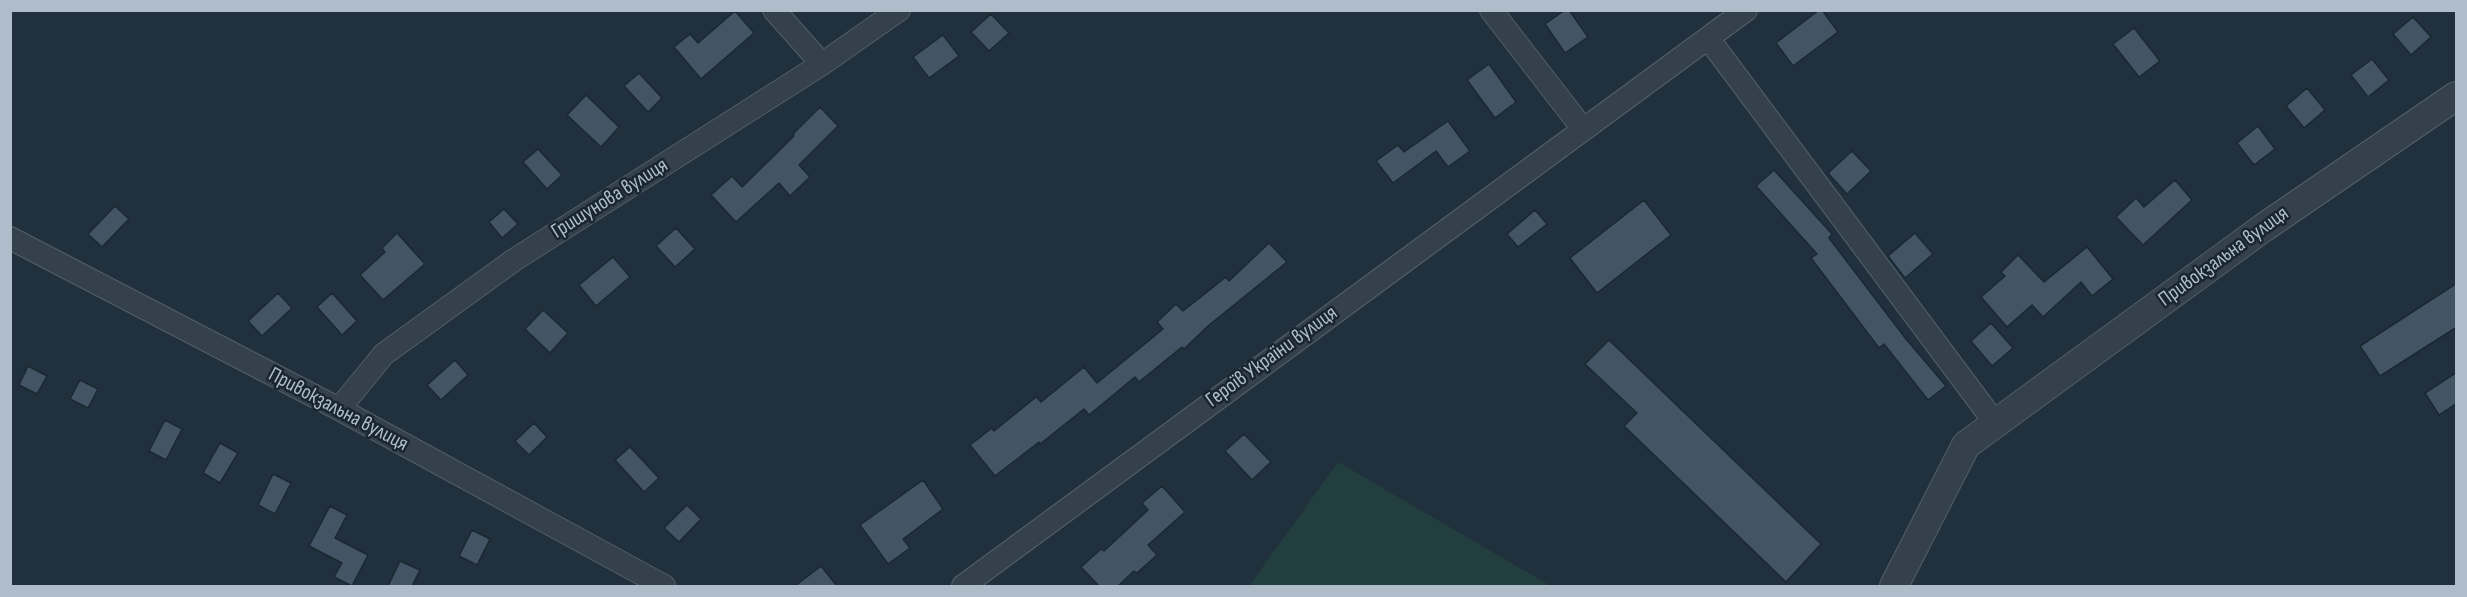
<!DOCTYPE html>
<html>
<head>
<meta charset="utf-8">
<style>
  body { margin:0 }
  #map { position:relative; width:2467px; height:597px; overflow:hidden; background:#20303d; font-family:"Sofia Sans Condensed",sans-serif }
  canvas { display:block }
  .frame { position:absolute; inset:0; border:12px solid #afbcc9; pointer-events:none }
</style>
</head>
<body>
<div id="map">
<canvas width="2467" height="597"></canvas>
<div class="frame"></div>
</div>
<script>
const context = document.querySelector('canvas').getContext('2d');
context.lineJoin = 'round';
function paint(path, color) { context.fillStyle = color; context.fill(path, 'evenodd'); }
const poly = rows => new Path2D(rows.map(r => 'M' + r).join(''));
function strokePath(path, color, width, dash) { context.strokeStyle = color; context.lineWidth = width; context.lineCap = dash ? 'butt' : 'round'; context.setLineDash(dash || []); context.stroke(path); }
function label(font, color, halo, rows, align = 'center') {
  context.font = font + ' "Sofia Sans Condensed",sans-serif'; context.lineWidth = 5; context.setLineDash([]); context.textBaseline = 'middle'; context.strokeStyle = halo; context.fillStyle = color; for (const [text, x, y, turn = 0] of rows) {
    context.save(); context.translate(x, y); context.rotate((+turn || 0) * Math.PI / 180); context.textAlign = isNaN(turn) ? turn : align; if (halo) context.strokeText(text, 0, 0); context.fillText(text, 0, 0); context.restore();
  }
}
paint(poly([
  [1338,462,1551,586,1249,586]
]), '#223e3e');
const building = poly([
  [1565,10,1569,10,1588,37,1565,53,1545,24,1565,10],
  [1819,10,1822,10,1838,32,1793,66,1776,43,1819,10],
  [735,11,754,33,701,79,674,47,690,34,698,43,735,11],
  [991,14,1009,33,989,51,971,32,991,14],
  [2413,17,2431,37,2411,55,2393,34,2413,17],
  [2134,28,2160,61,2139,77,2113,44,2134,28],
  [943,35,959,56,929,78,913,57,943,35],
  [2372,59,2389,80,2368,97,2351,75,2372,59],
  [1489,64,1516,102,1495,118,1467,80,1489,64],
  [639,73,662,98,648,112,624,86,639,73],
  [2307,88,2325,110,2304,128,2286,106,2307,88],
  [586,95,619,127,601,147,567,115,586,95],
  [820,107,838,126,799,165,810,177,790,196,779,183,736,222,711,195,732,176,742,187,794,136,793,134,820,107],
  [1448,121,1470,151,1448,167,1436,151,1393,183,1376,161,1398,145,1404,152,1448,121],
  [2258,126,2275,149,2254,165,2237,143,2258,126],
  [538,149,562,175,547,189,523,162,538,149],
  [1852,151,1871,171,1847,194,1828,173,1852,151],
  [1774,170,1832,234,1829,238,1906,339,1946,386,1928,400,1884,344,1879,348,1811,258,1817,254,1756,186,1774,170],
  [2175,180,2192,200,2143,245,2116,217,2136,198,2144,207,2175,180],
  [1644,200,1671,235,1597,293,1570,258,1644,200],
  [115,206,129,219,102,247,88,234,115,206],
  [504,209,518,224,502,238,489,222,504,209],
  [1535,210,1547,224,1518,247,1507,234,1535,210],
  [676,228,695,249,675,267,656,246,676,228],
  [397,233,425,264,383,300,360,275,385,252,382,248,397,233],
  [1915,233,1933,254,1905,278,1888,256,1915,233],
  [1269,243,1287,262,1208,326,1184,349,1182,347,1139,382,1135,377,1089,415,1084,409,1040,444,1039,442,995,476,970,445,992,428,994,431,1036,397,1041,402,1084,367,1097,383,1163,329,1157,322,1176,304,1183,311,1226,277,1229,281,1269,243],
  [2087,247,2113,279,2092,296,2081,282,2043,317,2032,305,2007,327,1981,297,2005,276,2001,272,2018,255,2044,282,2087,247],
  [613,257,630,277,596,306,579,285,613,257],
  [2457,283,2457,327,2380,376,2360,346,2457,283],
  [278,293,292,308,262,336,248,321,278,293],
  [332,293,357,321,342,335,317,307,332,293],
  [543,310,568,333,550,353,525,329,543,310],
  [1991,323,2013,348,1992,366,1971,341,1991,323],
  [1609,340,1821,544,1786,582,1624,426,1637,413,1585,364,1609,340],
  [455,360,468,375,441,400,427,385,455,360],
  [28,366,47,376,37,394,19,385,28,366],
  [2457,372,2457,403,2439,415,2425,393,2457,372],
  [80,380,98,389,88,408,70,399,80,380],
  [165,420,182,429,166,460,149,451,165,420],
  [534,423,547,437,529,455,515,441,534,423],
  [1244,434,1271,462,1252,480,1225,451,1244,434],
  [220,443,238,453,220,483,203,473,220,443],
  [630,447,659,478,644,492,615,460,630,447],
  [273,474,291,483,275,514,258,505,273,474],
  [923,480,943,509,903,539,910,548,888,564,860,525,923,480],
  [1162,486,1185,512,1148,545,1157,555,1137,573,1134,571,1118,586,1099,586,1081,567,1101,549,1104,551,1148,510,1142,503,1162,486],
  [687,505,701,519,679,542,664,528,687,505],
  [330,506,347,515,335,538,368,555,352,586,334,577,342,563,309,546,330,506],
  [472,530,490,539,477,565,459,556,472,530],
  [400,561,420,570,412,586,388,586,400,561],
  [821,566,837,586,795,586,821,566]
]);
paint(building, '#435564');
strokePath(building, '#1b2834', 1.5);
const minor = poly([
  [774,10,822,64],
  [1491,10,1583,129],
  [1708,38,1996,424],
  [10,238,339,409,664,586],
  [339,409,384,354,514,260,822,64,899,10],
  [963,586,1746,10]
]);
const tertiary = poly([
  [1894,586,1966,445,2263,228,2456,96]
]);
strokePath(minor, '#525f6b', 24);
strokePath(tertiary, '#525f6b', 30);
strokePath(minor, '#34414d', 22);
strokePath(tertiary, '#34414d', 28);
label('21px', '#afbcc9', '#192632', [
  ["Гришунова вулиця",610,199,-32],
  ["Привокзальна вулиця",2224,257,-36],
  ["Героїв України вулиця",1272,357,-36],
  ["Привокзальна вулиця",338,410,28]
]);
</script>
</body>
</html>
